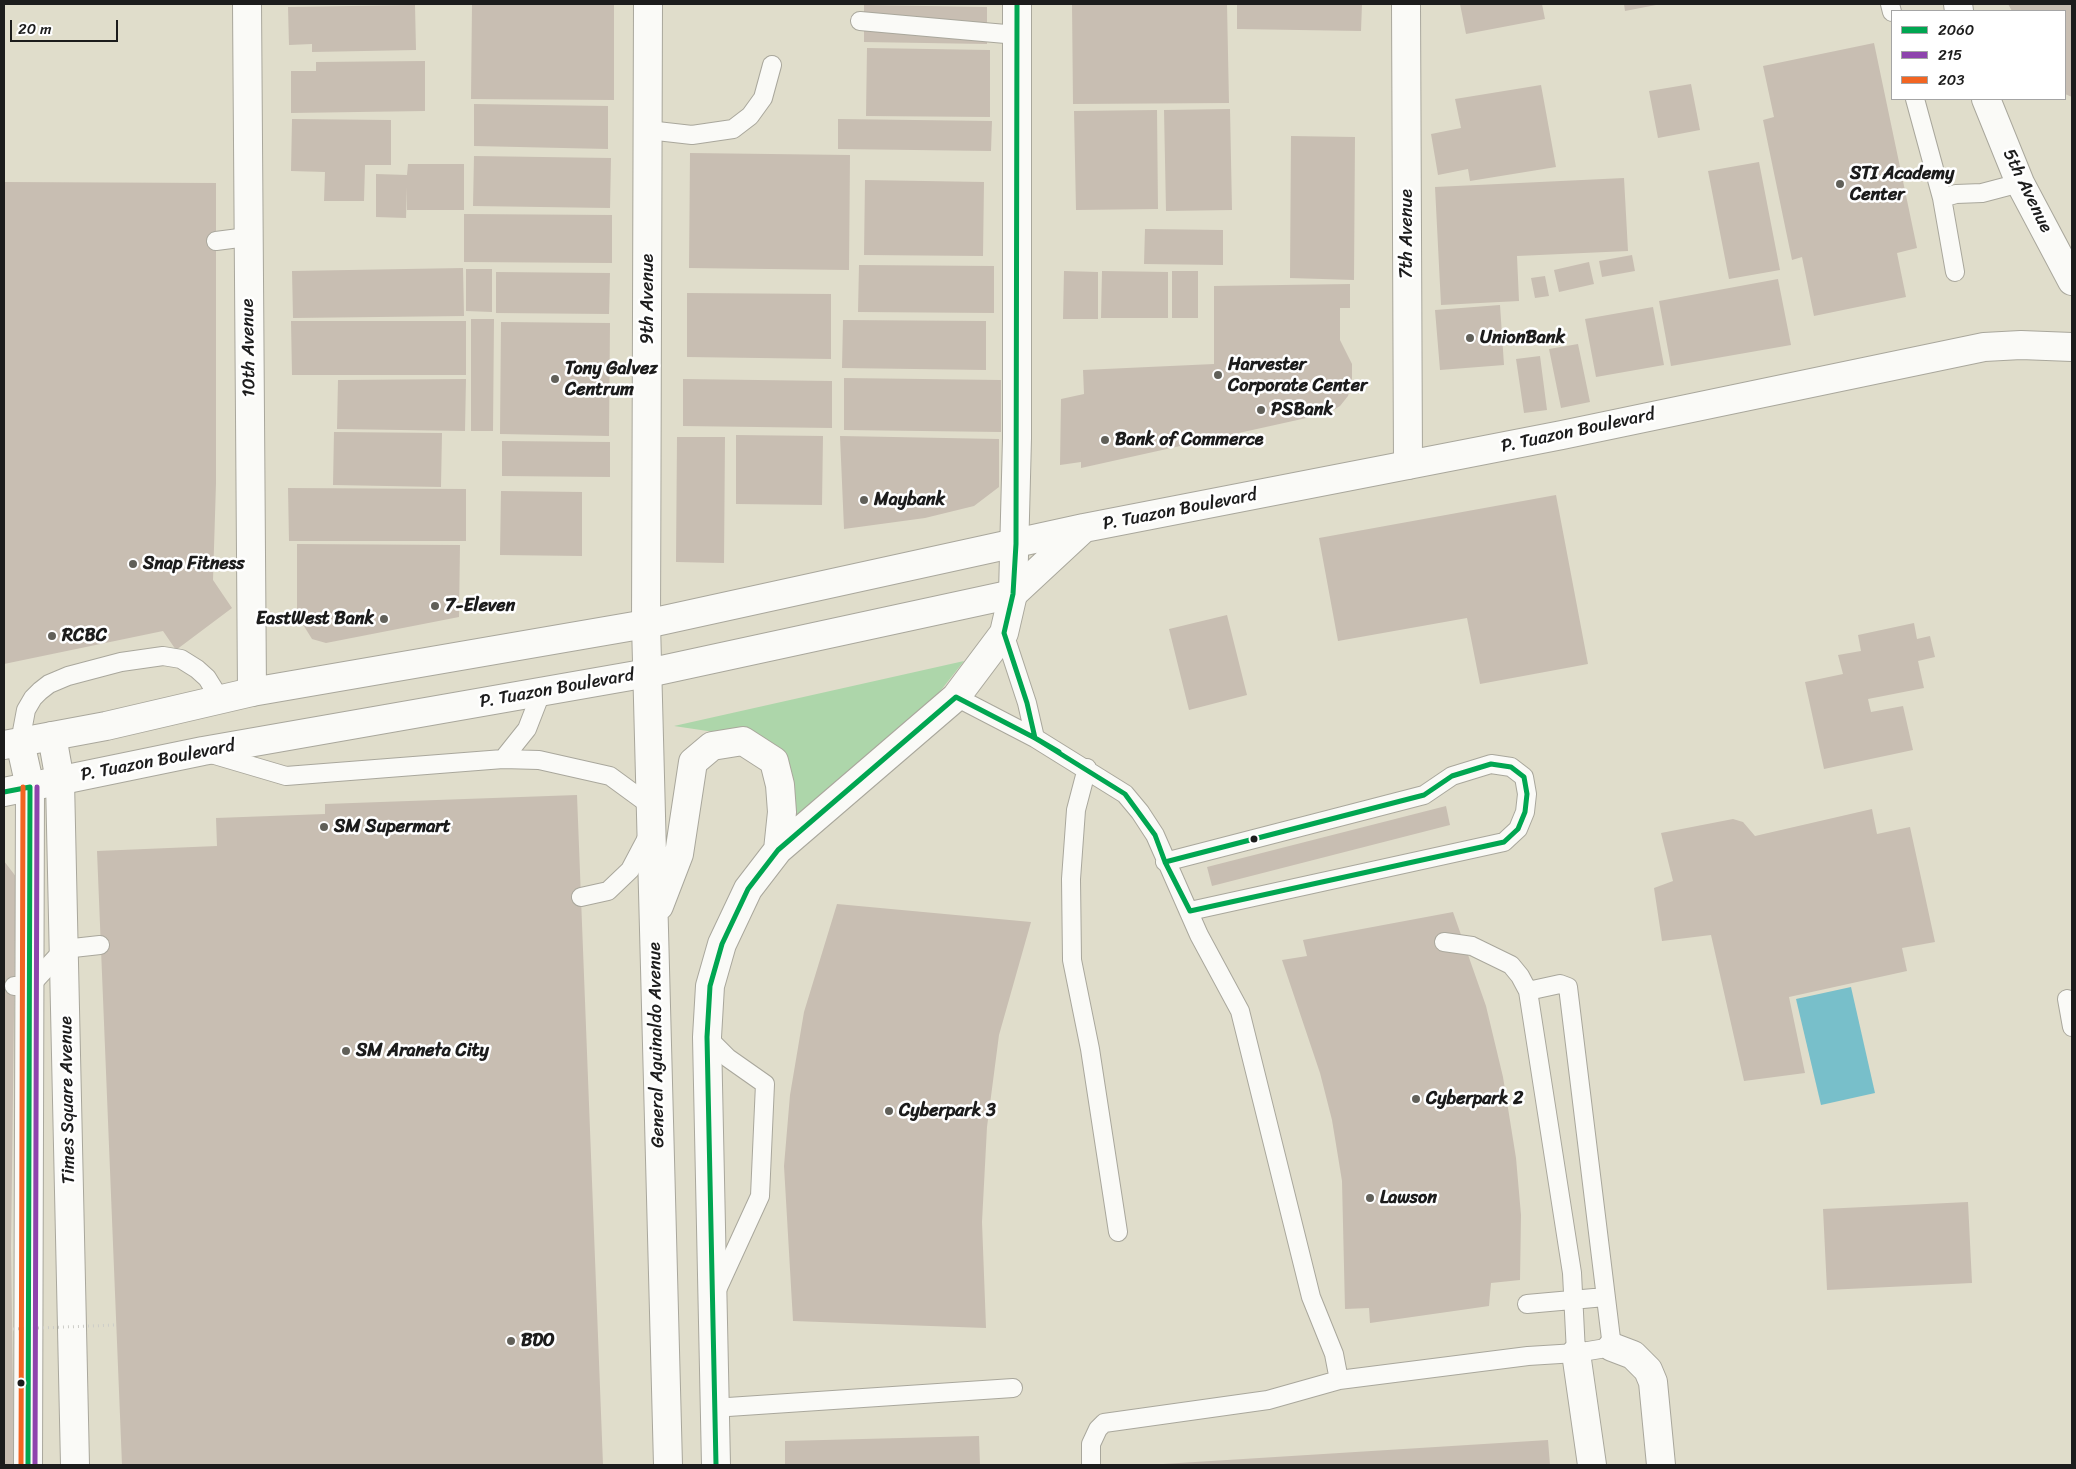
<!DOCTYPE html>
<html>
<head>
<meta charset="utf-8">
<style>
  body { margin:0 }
  #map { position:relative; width:2076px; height:1469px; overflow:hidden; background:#e0ddcb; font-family:Sriracha,sans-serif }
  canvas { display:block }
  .frame { position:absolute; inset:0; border:5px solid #1c1c1c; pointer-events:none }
  .legend { position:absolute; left:1891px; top:10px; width:175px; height:90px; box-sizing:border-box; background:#fff; border:1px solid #a4a4a4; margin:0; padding:6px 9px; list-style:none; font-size:15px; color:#1c1c1c }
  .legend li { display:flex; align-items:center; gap:10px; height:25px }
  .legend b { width:25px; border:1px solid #a4a4a4 }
  .scale { position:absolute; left:10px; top:20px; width:108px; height:22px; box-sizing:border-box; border:2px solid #1c1c1c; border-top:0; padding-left:6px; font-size:15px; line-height:18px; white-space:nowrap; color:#1c1c1c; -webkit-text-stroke:4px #fff; paint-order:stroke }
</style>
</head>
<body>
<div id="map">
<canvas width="2076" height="1469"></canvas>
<div class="frame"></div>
<ul class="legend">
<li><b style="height:6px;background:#00a651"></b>2060</li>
<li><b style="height:6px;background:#8e44ad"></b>215</li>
<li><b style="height:6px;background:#f26522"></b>203</li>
</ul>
<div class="scale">20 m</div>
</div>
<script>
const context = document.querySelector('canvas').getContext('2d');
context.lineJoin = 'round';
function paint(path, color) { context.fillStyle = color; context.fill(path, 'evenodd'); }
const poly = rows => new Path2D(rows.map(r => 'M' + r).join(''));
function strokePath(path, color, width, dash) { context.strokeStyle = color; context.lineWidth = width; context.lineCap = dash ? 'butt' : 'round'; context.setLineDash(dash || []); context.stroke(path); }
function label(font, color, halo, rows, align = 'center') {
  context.font = font + ' Sriracha,sans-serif'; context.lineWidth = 5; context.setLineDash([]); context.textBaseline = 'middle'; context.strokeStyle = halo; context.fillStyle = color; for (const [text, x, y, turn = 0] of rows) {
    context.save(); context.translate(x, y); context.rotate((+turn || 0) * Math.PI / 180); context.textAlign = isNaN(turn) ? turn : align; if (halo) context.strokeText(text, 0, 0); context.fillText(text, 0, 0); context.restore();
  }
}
paint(poly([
  [964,661,934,699,794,822,788,760,768,740,674,726]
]), '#add6aa');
paint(poly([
  [1851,987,1875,1093,1821,1105,1796,999]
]), '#78bfca');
paint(poly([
  [472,4,614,4,614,100,471,99],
  [1072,4,1227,4,1229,103,1073,104],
  [1237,4,1362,4,1361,31,1237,29],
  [1460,4,1542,4,1545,19,1466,34],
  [1624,4,1656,4,1656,5,1625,11],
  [2008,4,2072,4,2072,97,2065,94,2065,11,2012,11],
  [415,5,416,50,312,52,312,44,289,45,288,7],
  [864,5,987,7,987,44,864,42],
  [1874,43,1917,248,1897,253,1906,297,1814,316,1802,257,1792,260,1763,120,1774,117,1763,66],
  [867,48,990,50,990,117,866,116],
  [425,61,425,111,291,113,291,71,316,71,316,62],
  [1691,84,1700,130,1658,138,1649,91],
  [1541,85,1556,167,1470,181,1468,169,1438,175,1431,134,1461,128,1455,99],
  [474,104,608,106,608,149,474,146],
  [1230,109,1232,210,1166,211,1164,110],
  [1157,110,1158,209,1076,210,1074,111],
  [292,119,391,120,391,165,365,165,364,201,324,201,325,172,291,171],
  [838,119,992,121,991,151,838,149],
  [1291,136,1355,137,1354,280,1290,278],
  [690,153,850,155,849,270,689,268],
  [474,156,611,158,610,208,473,206],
  [1759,162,1780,270,1729,279,1708,171],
  [408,164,464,164,464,210,407,210,407,187,406,218,376,217,376,174,407,175],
  [1624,178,1628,251,1517,256,1519,301,1441,305,1435,187],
  [865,180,984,182,983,256,864,255],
  [4,182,216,183,216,483,213,580,232,608,176,650,163,631,4,664],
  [464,214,612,215,612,263,464,262],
  [1145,229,1223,230,1223,265,1144,264],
  [1632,255,1635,271,1602,277,1599,261],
  [1589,262,1594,284,1559,292,1554,270],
  [859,265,994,266,994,313,858,312],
  [463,268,464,316,293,318,292,271],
  [466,269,492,269,492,312,466,311],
  [1064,271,1098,272,1098,319,1063,319],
  [1102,271,1168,272,1168,318,1101,318],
  [1172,271,1198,271,1198,318,1172,318],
  [496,272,610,273,609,314,496,313],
  [1545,276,1549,296,1535,298,1531,278],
  [1778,279,1791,345,1671,366,1659,301],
  [1350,284,1350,308,1340,308,1340,340,1352,364,1352,381,1348,396,1340,406,1329,413,1081,468,1081,462,1060,465,1061,399,1084,394,1083,370,1214,364,1214,286],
  [687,293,831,294,831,359,687,357],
  [1500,305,1504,365,1440,370,1435,310],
  [1653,307,1664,365,1596,377,1585,319],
  [471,319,494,319,493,431,471,431],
  [843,320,986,321,986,370,842,368],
  [291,321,466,321,466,375,292,375],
  [501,322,610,323,609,436,500,434],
  [1578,344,1590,402,1561,408,1549,349],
  [1540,356,1547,410,1524,413,1516,359],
  [844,378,1001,380,1001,432,844,430],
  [466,379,465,431,337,429,338,380],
  [683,379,832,381,832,428,683,426],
  [334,432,442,433,441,487,333,485],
  [736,435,823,436,822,505,736,504],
  [840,436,999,439,999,487,974,506,925,518,844,529],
  [677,437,725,437,724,563,676,562],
  [502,441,610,442,610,477,502,476],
  [288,488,466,489,466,541,289,541],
  [501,491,582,492,582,556,500,555],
  [1556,495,1588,664,1480,684,1467,618,1338,641,1319,538],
  [297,544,460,545,459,617,326,643,312,639,297,615],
  [1227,615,1247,695,1189,710,1169,629],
  [1914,623,1917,639,1930,636,1935,657,1918,661,1924,688,1868,699,1871,712,1903,706,1913,750,1824,769,1805,682,1843,674,1838,655,1861,651,1858,635],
  [577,795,603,1465,122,1465,97,851,217,846,216,818,325,814,325,804],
  [1446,806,1450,825,1212,886,1207,867],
  [1872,809,1877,834,1910,827,1935,942,1902,948,1907,971,1789,997,1805,1073,1744,1081,1711,935,1662,941,1654,888,1673,881,1661,833,1733,819,1743,822,1755,836],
  [4,861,17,878,23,917,15,935,11,1248,14,1465,4,1465],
  [837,904,1031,922,999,1035,987,1127,982,1222,986,1328,793,1321,784,1166,790,1095,804,1012],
  [1453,912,1486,1006,1503,1077,1516,1158,1521,1215,1520,1280,1491,1283,1489,1306,1370,1323,1369,1308,1345,1309,1342,1181,1332,1120,1320,1073,1282,960,1307,956,1303,940],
  [1968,1202,1972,1283,1827,1290,1823,1209],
  [979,1436,980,1465,785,1465,785,1441],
  [1548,1440,1550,1465,1163,1464]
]), '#c8beb2');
const service = poly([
  [1890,4,1892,12],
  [860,21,1017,35],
  [1915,99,1942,198,1956,194,1982,193,2020,183],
  [648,130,692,135,733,129,750,116,763,98,772,65],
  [1942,198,1955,272],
  [216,241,247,237],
  [1004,633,1027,703,1035,738],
  [956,697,1035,738,1125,794,1140,812,1155,835,1199,935,1240,1011,1311,1297,1334,1354,1339,1380],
  [20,742,26,710,33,698,40,691,49,684,68,676,121,662,163,656,181,659,197,669,207,678,220,699],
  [208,753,286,776,503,759,539,760,610,776,651,806],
  [503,759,527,729,541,693],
  [1087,768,1076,810,1071,879,1072,960,1090,1049,1118,1232],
  [1165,862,1424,795,1452,776,1491,764,1511,767,1524,777,1527,794,1525,812,1518,829,1504,842,1190,911],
  [581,897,608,891,630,870,649,834],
  [1444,942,1472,946,1511,965,1520,976,1528,991,1572,1273,1576,1353],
  [14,986,30,986,64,949,100,945],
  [2067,999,2072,1027],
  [707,1037,728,1058,765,1084,760,1196,716,1292],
  [1527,1304,1605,1297],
  [713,1408,1013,1388],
  [1091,1465,1091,1444,1098,1429,1104,1423,1268,1400,1339,1380,1528,1356,1576,1353,1612,1347,1568,987,1560,984,1528,991]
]);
const minor = poly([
  [247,4,252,692],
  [1406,4,1408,465],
  [1958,4,1959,11],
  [1986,99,2020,183,2072,281],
  [52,736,60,781,75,1465],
  [20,742,30,787,28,1465],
  [1612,1347,1633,1355,1648,1370,1653,1382,1661,1465],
  [1576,1353,1592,1465]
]);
const tertiary = poly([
  [648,4,646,624,668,1465],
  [659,906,679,854,693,762,712,746,743,741,774,761,780,785,782,812,778,850],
  [716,1465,707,1037,710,986,722,944,748,889,778,850,956,697,1004,633,1013,594,1017,438,1017,4]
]);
const secondary = poly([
  [4,745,106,726,252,692,646,624,1084,528,1562,435,1984,347,2021,345,2072,347],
  [4,792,203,751,648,673,1013,594,1083,529]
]);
strokePath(service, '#a9a79c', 20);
strokePath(minor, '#a9a79c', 30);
strokePath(tertiary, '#a9a79c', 30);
strokePath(secondary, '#a9a79c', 30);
strokePath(service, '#fafaf7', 18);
strokePath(minor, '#fafaf7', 28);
strokePath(tertiary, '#fafaf7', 28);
strokePath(secondary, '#fafaf7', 28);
strokePath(poly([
  [13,1329,116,1325]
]), '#cdcdc8', 3, [1, 4]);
strokePath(poly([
  [1017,4,1016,544,1013,594,1004,633,1027,703,1035,738,1059,752],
  [1491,764,1511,767,1524,777,1527,794,1525,812,1518,829,1504,842,1190,911,1165,862,1424,795,1452,776,1491,764],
  [4,792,30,787,28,1465],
  [716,1465,707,1037,710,986,722,944,748,889,778,850,956,697,1035,738,1125,794,1155,835,1165,862]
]), '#00a651', 5);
strokePath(poly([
  [35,1465,37,787]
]), '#8e44ad', 5);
strokePath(poly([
  [21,1465,23,787]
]), '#f26522', 5);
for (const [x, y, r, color] of [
  [1840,184,5,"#616059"],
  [1470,338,5,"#616059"],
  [1218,375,5,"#616059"],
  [555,379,5,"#616059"],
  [1261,410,5,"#616059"],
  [1105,440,5,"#616059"],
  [864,500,5,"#616059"],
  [133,564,5,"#616059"],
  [435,606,5,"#616059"],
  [384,619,5,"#616059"],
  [52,636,5,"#616059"],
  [324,827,5,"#616059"],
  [1254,839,4.5,"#1c1c1c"],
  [346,1051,5,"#616059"],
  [1416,1099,5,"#616059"],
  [889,1111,5,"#616059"],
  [1370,1198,5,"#616059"],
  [511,1341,5,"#616059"],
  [21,1383,4.5,"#1c1c1c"]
]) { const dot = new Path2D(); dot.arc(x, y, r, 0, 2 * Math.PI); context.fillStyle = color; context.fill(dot); strokePath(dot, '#fff', 2); }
label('bold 18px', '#1c1c1c', '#fff', [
  ["STI Academy",1850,174],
  ["Center",1850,195],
  ["UnionBank",1480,338],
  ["Harvester",1228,365],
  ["Corporate Center",1228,386],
  ["Tony Galvez",565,369],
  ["Centrum",565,390],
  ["PSBank",1271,410],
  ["Bank of Commerce",1115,440],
  ["Maybank",874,500],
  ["Snap Fitness",143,564],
  ["7-Eleven",445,606],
  ["EastWest Bank",374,619,"right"],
  ["RCBC",62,636],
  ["SM Supermart",334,827],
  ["SM Araneta City",356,1051],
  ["Cyberpark 2",1426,1099],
  ["Cyberpark 3",899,1111],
  ["Lawson",1380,1198],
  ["BDO",521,1341]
], 'left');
label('18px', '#1c1c1c', '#fff', [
  ["5th Avenue",2027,191,64],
  ["7th Avenue",1407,234,-90],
  ["9th Avenue",648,299,-90],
  ["10th Avenue",249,348,-91],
  ["P. Tuazon Boulevard",1578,431,-12],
  ["P. Tuazon Boulevard",1180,510,-11],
  ["P. Tuazon Boulevard",557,689,-10],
  ["P. Tuazon Boulevard",158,761,-11],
  ["General Aguinaldo Avenue",657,1045,-91],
  ["Times Square Avenue",68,1100,-91]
]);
</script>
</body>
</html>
